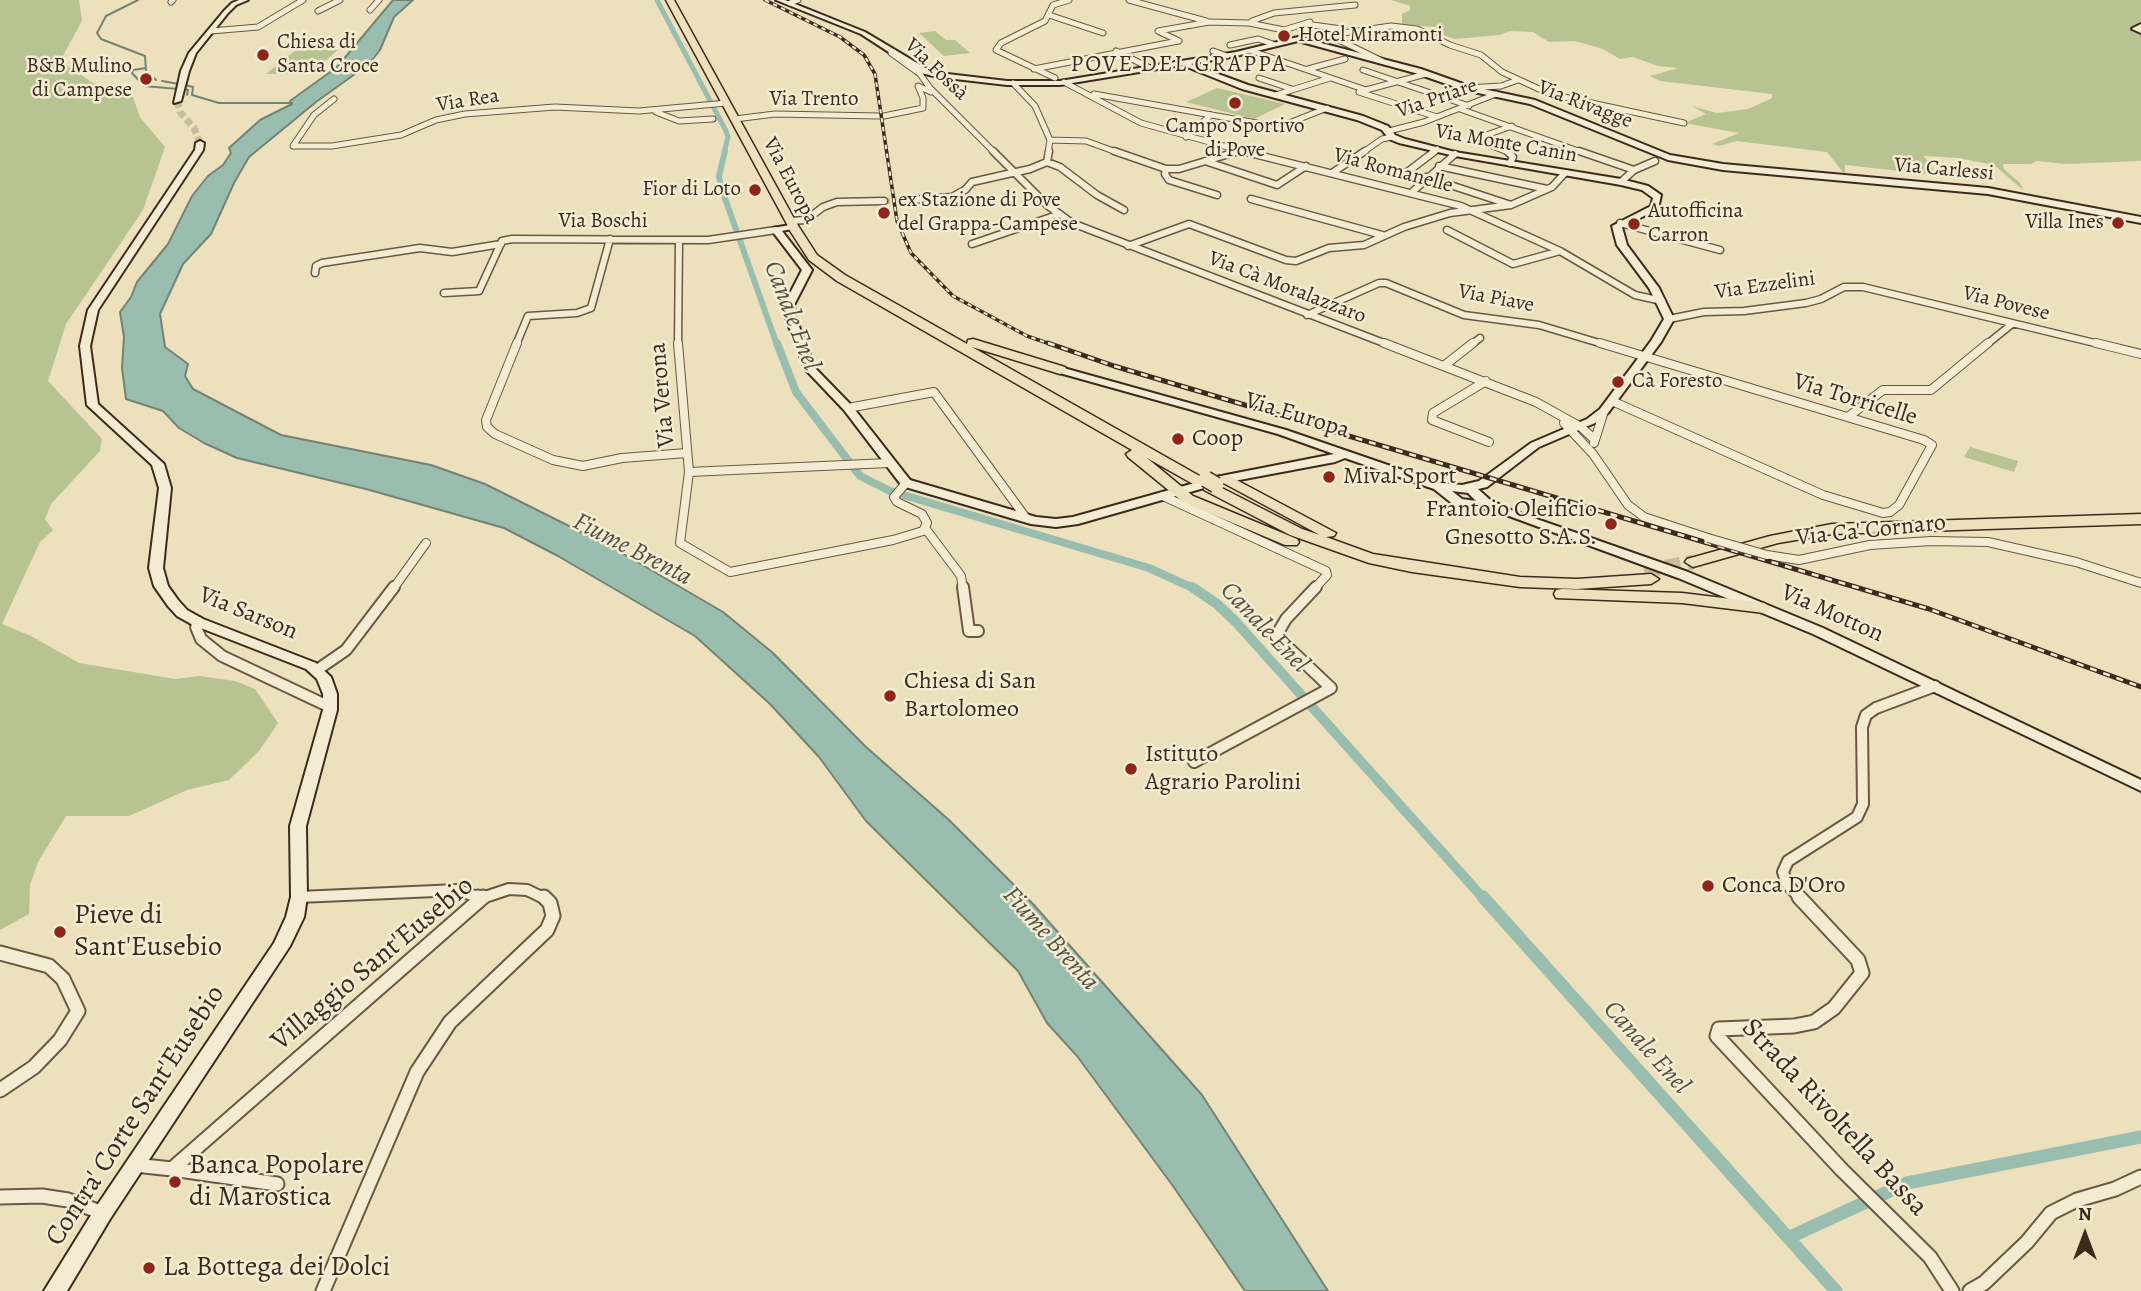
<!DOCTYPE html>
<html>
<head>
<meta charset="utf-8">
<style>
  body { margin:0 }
  #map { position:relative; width:2141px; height:1291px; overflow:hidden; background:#ece1bc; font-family:Alegreya,serif }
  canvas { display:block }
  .north { position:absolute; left:2050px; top:1200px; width:70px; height:70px; -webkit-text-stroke:5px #f3ecd3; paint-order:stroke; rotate:0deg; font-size:19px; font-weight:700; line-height:28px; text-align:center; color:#3e2a1c }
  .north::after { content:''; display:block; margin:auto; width:24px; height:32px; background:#3e2a1c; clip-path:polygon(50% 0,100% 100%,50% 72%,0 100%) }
</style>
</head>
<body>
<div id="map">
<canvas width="2141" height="1291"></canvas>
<div class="north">N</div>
</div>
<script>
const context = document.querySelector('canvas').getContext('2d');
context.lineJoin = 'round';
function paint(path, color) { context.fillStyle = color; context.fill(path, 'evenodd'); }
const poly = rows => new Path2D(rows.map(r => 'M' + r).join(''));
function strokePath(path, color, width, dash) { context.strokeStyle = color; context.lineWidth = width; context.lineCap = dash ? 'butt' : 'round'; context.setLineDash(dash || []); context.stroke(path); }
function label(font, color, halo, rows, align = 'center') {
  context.font = font + ' Alegreya,serif'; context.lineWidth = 5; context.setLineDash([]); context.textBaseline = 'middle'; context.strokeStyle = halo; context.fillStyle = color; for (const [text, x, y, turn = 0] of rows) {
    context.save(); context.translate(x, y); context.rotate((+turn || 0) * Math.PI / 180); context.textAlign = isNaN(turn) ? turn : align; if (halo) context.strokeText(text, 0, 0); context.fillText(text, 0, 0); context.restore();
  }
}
paint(poly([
  [0,0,79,0,82,21,60,61,93,83,119,89,133,97,140,117,165,147,143,210,66,324,48,381,102,439,100,451,51,504,45,519,53,530,40,542,2,624,31,636,79,663,175,679,199,676,235,681,255,689,278,723,259,751,229,780,187,790,129,816,66,816,38,862,30,885,29,914,0,930],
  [1391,0,2141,0,2141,161,2065,164,2037,161,2031,164,2003,164,2004,169,2020,183,2024,191,1994,165,1958,158,1924,156,1937,175,1845,165,1845,175,1827,152,1737,141,1719,146,1712,144,1739,133,1684,123,1706,114,1692,106,1717,113,1748,109,1772,98,1772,94,1660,81,1650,76,1678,68,1658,66,1633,57,1620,59,1603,49,1575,41,1549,42,1533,32,1510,31,1500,35,1455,39,1431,31,1434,27,1402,24,1402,14,1410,10,1410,6],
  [935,31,946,40,955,40,970,53,944,56,919,33],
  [296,50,338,50,311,73,266,74],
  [1217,88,1285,104,1254,119,1186,102],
  [1970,447,2018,461,2014,472,1964,457]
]), '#b7c391');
const water = poly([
  [393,0,413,0,394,17,380,50,369,64,316,102,249,157,234,183,211,234,183,264,160,314,165,347,188,364,185,376,193,389,281,435,431,465,485,484,615,549,723,612,773,653,866,747,949,820,1033,904,1202,1095,1328,1291,1245,1291,1173,1186,1077,1056,1047,1023,1018,971,866,821,819,757,770,704,695,636,558,556,504,528,366,489,237,458,204,443,179,428,163,411,126,399,122,368,124,337,120,312,131,297,137,282,168,244,192,196,208,176,223,165,231,153,229,148,260,120,292,104,290,101,337,67,393,0]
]);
paint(water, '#99beaf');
strokePath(water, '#758374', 2);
strokePath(poly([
  [138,0,106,16,97,33,101,39,145,56,146,71,156,80],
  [146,68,133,70,132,73,144,86,178,89],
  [162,81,179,84],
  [185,85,193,87,192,95,219,103,292,103],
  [185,89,188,90,187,95]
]), '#758374', 2);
strokePath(poly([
  [657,0,726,131,728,137,724,153]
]), '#99beaf', 5);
strokePath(poly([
  [725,151,719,176,721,187,777,345]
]), '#99beaf', 6);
strokePath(poly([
  [777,343,796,392,860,476,890,491,1149,568,1195,589]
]), '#99beaf', 8);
strokePath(poly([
  [1192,587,1217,604,1236,622,1484,899]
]), '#99beaf', 10);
strokePath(poly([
  [1483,897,1836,1291],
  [1790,1237,1907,1183,2141,1137]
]), '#99beaf', 13);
strokePath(poly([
  [884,201,909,200]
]), '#c9bc9c', 6, [6, 3.5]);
strokePath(poly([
  [177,101,180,112,194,128,200,143]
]), '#c9bc9c', 7, [7, 3.5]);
strokePath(poly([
  [1644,571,1693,562]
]), '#c9bc9c', 15, [15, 7]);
const streetFar4 = poly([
  [1129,0,1206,21],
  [171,2,173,0],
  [790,3,798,0],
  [370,10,379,0],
  [318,11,340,0],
  [1049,15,1103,33],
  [1252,21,1274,13,1355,5],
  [1305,24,1342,29],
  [211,31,258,27,303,0],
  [1179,41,1158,31,1209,22,1249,23,1284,30,1310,22],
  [1230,45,1258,39,1273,44],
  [1116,51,1150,68],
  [1213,51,1227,56],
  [1252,51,1366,90],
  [894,52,891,53,920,74,930,88,995,153],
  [1382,61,1329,35,1391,26,1417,29,1450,45,1481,55,1502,72,1550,94,1684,123],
  [1034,69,1178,41],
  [1308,69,1345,59],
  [1363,70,1469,106],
  [1055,78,996,50,1001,43,1045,21,1053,5,1069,0],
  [1259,78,1292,89],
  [1064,82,1141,123,1249,153],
  [1013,83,1035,106,1050,140,1048,153],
  [1467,88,1501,86,1518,80],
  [1362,91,1426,74],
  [1359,92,1437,117],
  [1094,94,1279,127,1327,108],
  [1276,95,1330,78],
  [334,99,314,115,293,146,332,146,401,135,436,120,465,114,555,107,639,111,727,103],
  [1460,109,1584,153],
  [656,112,679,121,713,119],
  [884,116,923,108,923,98,918,86,931,92],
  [735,119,775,114,879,116],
  [1389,131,1424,122,1496,94],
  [1186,137,1211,115],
  [1050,140,1086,141,1119,153],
  [1234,153,1239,151],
  [1362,153,1382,139,1392,137],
  [1432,153,1437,149],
  [1510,153,1475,139,1512,126]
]);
const streetFar3 = poly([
  [993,151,1047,205,1072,223,1389,345],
  [1114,151,1166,169,1179,169,1239,151],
  [1242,151,1461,206,1560,251,1635,295,1662,301],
  [1507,151,1513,157,1510,163],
  [1579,151,1634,170],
  [1205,161,1277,185,1306,166],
  [1047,162,1060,167,1097,195,1124,210],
  [1439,166,1547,189],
  [1166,169,1165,174,1169,180,1217,195],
  [1332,173,1365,151],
  [1406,173,1435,151],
  [1426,177,1511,205],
  [1621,182,1634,170,1655,161],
  [1411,193,1455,154],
  [1251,199,1382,235],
  [909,200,952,197,965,190,972,182,1030,169,1047,162,1049,151],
  [790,221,806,220,823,207,837,202,884,201],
  [1620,223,1720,250],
  [1447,230,1513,264,1560,251],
  [972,244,1060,214],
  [1128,246,1189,224,1286,260,1296,261,1329,248,1364,245,1404,227,1450,213,1511,205,1552,187,1565,173],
  [315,273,316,266,322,263,420,248,452,252,501,244],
  [444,293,479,291,502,241,512,239,708,240,776,230],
  [1307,315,1379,283,1386,283,1464,315,1539,325,1606,345],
  [1669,319,1704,312,1744,311,1806,303,1821,299,1844,287,1863,287,2103,345],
  [516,345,528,316,577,313,591,308,610,239],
  [678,345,679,241],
  [1471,345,1480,338],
  [1986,345,2012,324]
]);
const streetFar2 = poly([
  [517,343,486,420,487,427,495,434,553,460,583,466,622,458,687,453],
  [678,343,689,472,889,463],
  [1384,343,1536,402,1581,427,1593,438],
  [1600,343,1924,440,1932,445,1899,505,1890,512,1883,513,1823,495,1612,401],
  [2096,343,2141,354],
  [1445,365,1473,343],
  [1486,381,1433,413,1432,420,1489,442],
  [848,408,934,392,1026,518],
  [1848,417,1883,390,1931,390,1988,343],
  [1564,423,1593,454,1628,505,1644,517,1708,538],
  [1594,443,1604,411],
  [689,472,680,543,730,572,893,540,923,531,927,523,922,514,897,502,894,497,906,483],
  [1163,496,1326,571,1327,575,1314,589],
  [925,528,961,576,963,589],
  [1767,555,1799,560,1870,545,1931,541,1988,542,2076,562,2141,583],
  [393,589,426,543]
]);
const streetFar1 = poly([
  [963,587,969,631,978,631],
  [198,622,196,627,201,639,222,656,330,707],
  [317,670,346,650,394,587],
  [1194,762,1331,688,1276,636,1286,619,1316,587],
  [299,897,458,890,480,898],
  [479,899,509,889,527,890,546,899],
  [1801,899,1787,884,1783,872,1788,861,1857,817,1863,804,1862,727,1866,715,1876,708,1935,686]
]);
const street = poly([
  [478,897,480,898],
  [1799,897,1858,960,1862,973,1834,1008,1814,1022,1794,1026,1719,1029,1717,1036,1842,1170,1930,1257,1952,1291],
  [0,953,49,966,63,979,78,1011,60,1040,34,1067,0,1090],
  [135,1165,172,1169,483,897],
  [172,1169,277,1184],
  [0,1197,42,1196,68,1200,103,1213],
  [323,1291,417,1072,450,1022,547,930,553,916,550,903,544,897],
  [1970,1291,1984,1283,2027,1242,2051,1213,2077,1200,2115,1189,2141,1177]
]);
const secondary = poly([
  [239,0,248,0,236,5,228,13,196,53,189,71,181,101,174,103,181,71,189,53,224,11,232,3,239,0],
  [776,0,785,0,865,32,927,69,939,73,1007,81,1060,81,1236,52,1298,37,1421,69,1469,86,1535,100,1670,155,1723,164,1988,188,2141,217,2141,223,1988,194,1723,170,1668,160,1530,104,1464,90,1415,73,1298,41,1236,56,1191,64,1248,85,1363,116,1388,126,1395,135,1405,139,1455,152,1621,179,1648,186,1661,195,1658,209,1622,227,1627,245,1659,288,1674,319,1661,342,1608,413,1595,423,1539,447,1487,487,1478,489,1489,499,1508,509,1688,572,1823,628,2141,780,2141,791,1813,634,1678,578,1490,509,1454,505,1434,489,1345,458,1335,462,1218,484,1078,524,1056,527,1031,524,902,486,844,410,805,369,785,316,784,305,802,270,773,232,773,228,796,224,796,228,782,231,812,270,794,305,795,316,815,368,852,406,910,480,1036,517,1056,519,1073,517,1216,477,1334,454,1278,434,1056,372,1055,370,1060,367,1286,430,1440,483,1462,485,1479,481,1531,443,1587,419,1600,409,1651,341,1664,319,1649,288,1617,245,1612,226,1651,206,1653,198,1642,190,1621,185,1455,156,1399,143,1389,139,1382,130,1357,120,1242,89,1182,65,1060,85,1007,85,938,77,921,73,861,34,776,0],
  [1452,491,1468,493,1476,501,1462,499,1452,491],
  [2141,24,2141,33,2132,29,2133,28,2141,24],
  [200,141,204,143,203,150,98,310,90,346,98,404,164,464,171,488,163,568,168,586,178,600,187,610,203,619,316,663,331,677,337,694,337,710,306,826,307,897,304,917,290,946,110,1219,67,1291,44,1291,96,1207,274,943,286,917,291,897,290,826,323,710,323,694,317,679,306,669,193,625,177,616,168,606,154,586,149,568,159,488,152,465,87,405,80,346,88,310,195,150,196,143,200,141]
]);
const primary = poly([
  [666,0,674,0,798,226,797,228,788,226,666,0]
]);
const highway = poly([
  [789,224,797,224,817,255,845,275,967,344,968,340,973,339,1065,367,1067,370,1060,374,972,347,1203,478,1204,484,1214,484,1302,529,1320,535,1216,479,1219,476,1229,476,1336,533,1334,536,1326,537,1373,554,1520,577,1577,579,1651,574,1659,579,1651,584,1577,589,1520,587,1412,572,1369,563,1290,535,1204,490,1203,484,1193,484,1147,458,1193,496,1297,539,1299,542,1297,545,1285,545,1183,502,1128,457,1126,454,1132,450,837,281,809,260,787,226,789,224],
  [2141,514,2141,524,1832,534,1778,543,1693,567,1685,562,1687,559,1770,536,1832,524,2141,514],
  [1562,589,1682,593,1764,603,1772,608,1764,613,1682,603,1556,598,1554,594,1556,590,1562,589]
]);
strokePath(streetFar4, '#6a5844', 7);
strokePath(streetFar3, '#6a5844', 9);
strokePath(streetFar2, '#6a5844', 10);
strokePath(streetFar1, '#6a5844', 14);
strokePath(street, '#6a5844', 17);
strokePath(secondary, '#3e2a1c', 4);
strokePath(primary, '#3e2a1c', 3);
strokePath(highway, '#3e2a1c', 3);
strokePath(streetFar4, '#f3ecd3', 5);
strokePath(streetFar3, '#f3ecd3', 6);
strokePath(streetFar2, '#f3ecd3', 8);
strokePath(streetFar1, '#f3ecd3', 10);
strokePath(street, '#f3ecd3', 13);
paint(secondary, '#f3ecd3');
paint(primary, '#ece1bc');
paint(highway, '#ece1bc');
const railFar1 = poly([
  [765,0,840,37,864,55,875,74,897,221,911,253,953,296,1027,336,1053,345]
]);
const rail = poly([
  [1048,343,1114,366,1929,609,2141,687]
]);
strokePath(railFar1, '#3e2a1c', 3.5);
strokePath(rail, '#3e2a1c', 5);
strokePath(railFar1, '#f3ecd3', 2, [4.5]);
strokePath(rail, '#f3ecd3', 2.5, [7]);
const streetBridge = poly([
  [1708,538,1767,555]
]);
const highwayBridge = poly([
  [1206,479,1216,485]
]);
strokePath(streetBridge, '#6a5844', 10, []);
strokePath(highwayBridge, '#3e2a1c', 18, []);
strokePath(streetBridge, '#f3ecd3', 8);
strokePath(highwayBridge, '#ece1bc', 15);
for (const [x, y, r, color] of [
  [1284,36,7,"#8f2418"],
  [263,55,7,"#8f2418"],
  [146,79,7,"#8f2418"],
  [1235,103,7,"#8f2418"],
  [755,190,7,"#8f2418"],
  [884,213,7,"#8f2418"],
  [2118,223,7,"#8f2418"],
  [1634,224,7,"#8f2418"],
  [1618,382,7,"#8f2418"],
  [1178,439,7,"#8f2418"],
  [1329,477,7,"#8f2418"],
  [1611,524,7,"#8f2418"],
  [890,696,7,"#8f2418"],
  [1131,769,7,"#8f2418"],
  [1708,886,7,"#8f2418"],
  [60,932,7,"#8f2418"],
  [175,1182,7,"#8f2418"],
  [149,1268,7,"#8f2418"]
]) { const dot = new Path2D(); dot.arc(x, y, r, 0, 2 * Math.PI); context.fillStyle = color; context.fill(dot); strokePath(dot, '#f3ecd3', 2.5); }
label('21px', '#3e2a1c', '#f3ecd3', [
  ["Hotel Miramonti",1298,36],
  ["Chiesa di",277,43],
  ["Santa Croce",277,67],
  ["B&B Mulino",132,67,"right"],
  ["di Campese",132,91,"right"],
  ["Campo Sportivo",1235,127,"center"],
  ["di Pove",1235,151,"center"],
  ["Fior di Loto",741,190,"right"],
  ["ex Stazione di Pove",898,201],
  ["del Grappa-Campese",898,225],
  ["Autofficina",1648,212],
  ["Carron",1648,236],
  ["Villa Ines",2104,223,"right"],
  ["Cà Foresto",1632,382]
], 'left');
label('21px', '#3e2a1c', '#f3ecd3', [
  ["Via Fossà",936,70,44],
  ["Via Priare",1437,99,-19],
  ["Via Trento",814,100],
  ["Via Rea",468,101,-9],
  ["Via Rivagge",1585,105,21],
  ["Via Monte Canin",1506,144,10],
  ["Via Carlessi",1944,170,5],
  ["Via Romanelle",1393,171,15],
  ["Via Europa",790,181,62],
  ["Via Boschi",603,222],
  ["Via Ezzelini",1765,286,-8],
  ["Via Cà Moralazzaro",1287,288,21],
  ["Via Piave",1496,299,11],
  ["Via Povese",2006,304,14]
]);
context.letterSpacing = '2px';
label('23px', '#3e2a1c', '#f3ecd3', [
  ["POVE DEL GRAPPA",1179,65]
]);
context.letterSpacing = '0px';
label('24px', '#3e2a1c', '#f3ecd3', [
  ["Via Verona",663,395,-95],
  ["Via Torricelle",1855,400,17],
  ["Via Europa",1297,416,17],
  ["Via Ca' Cornaro",1871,531,-6],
  ["Via Sarson",248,614,22],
  ["Via Motton",1832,614,24]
]);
label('24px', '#3e2a1c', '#f3ecd3', [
  ["Coop",1192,439],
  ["Mival Sport",1343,477],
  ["Frantoio Oleificio",1597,510,"right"],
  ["Gnesotto S.A.S.",1597,538,"right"],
  ["Chiesa di San",904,682],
  ["Bartolomeo",904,710],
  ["Istituto",1145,755],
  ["Agrario Parolini",1145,783],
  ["Conca D'Oro",1722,886]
], 'left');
label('italic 26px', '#554f41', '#f3ecd3', [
  ["Canale Enel",791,316,69],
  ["Fiume Brenta",632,550,27],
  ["Canale Enel",1264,628,46],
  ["Fiume Brenta",1050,939,48],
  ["Canale Enel",1646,1048,48]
]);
label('28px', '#3e2a1c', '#f3ecd3', [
  ["Pieve di",74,916],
  ["Sant'Eusebio",74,948],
  ["Banca Popolare",189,1166],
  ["di Marostica",189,1198],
  ["La Bottega dei Dolci",163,1268]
], 'left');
label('28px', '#3e2a1c', '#f3ecd3', [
  ["Villaggio Sant'Eusebio",373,964,-40],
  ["Contra' Corte Sant'Eusebio",136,1116,-57],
  ["Strada Rivoltella Bassa",1834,1118,47]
]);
</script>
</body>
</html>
